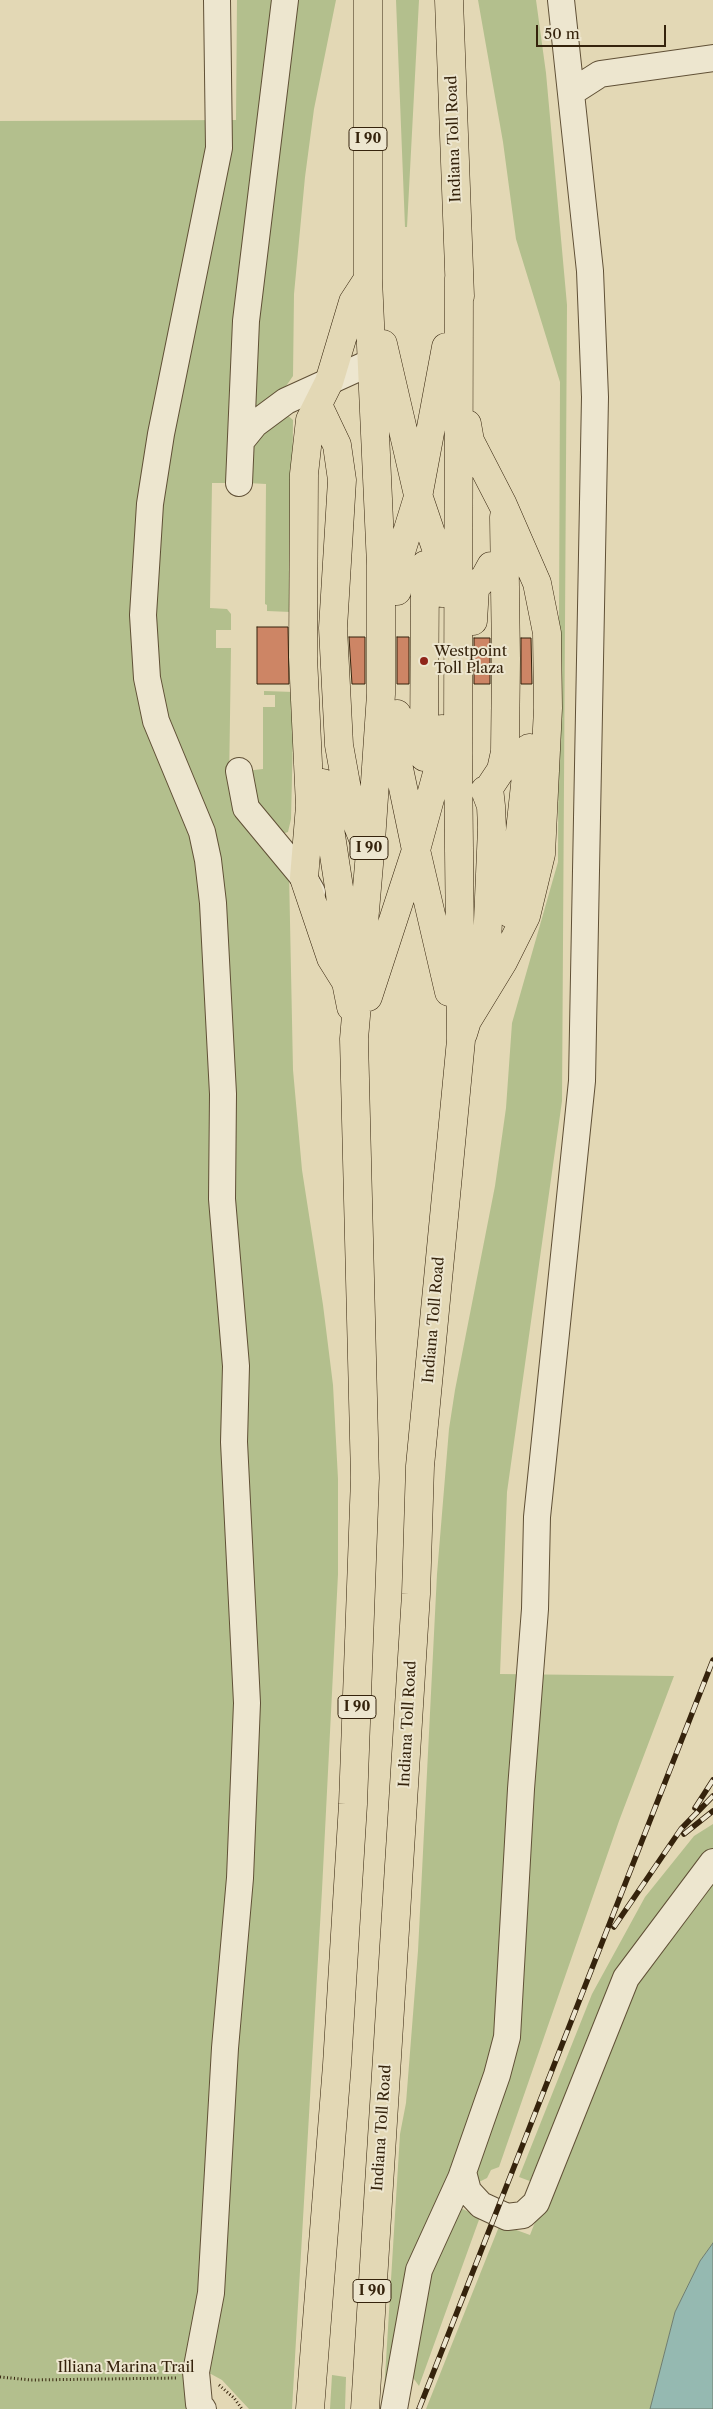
<!DOCTYPE html>
<html>
<head>
<meta charset="utf-8">
<style>
  body { margin:0 }
  #map { position:relative; width:713px; height:2409px; overflow:hidden; background:#e3d8b5; font-family:"Libre Caslon Text",serif }
  canvas { display:block }
  .scale { position:absolute; left:536px; top:25px; width:130px; height:22px; box-sizing:border-box; border:2px solid #35230c; border-top:0; padding-left:6px; font-size:15px; line-height:18px; white-space:nowrap; color:#35230c; -webkit-text-stroke:4px #ede6cf; paint-order:stroke }
</style>
</head>
<body>
<div id="map">
<canvas width="713" height="2409"></canvas>
<div class="scale">50 m</div>
</div>
<script>
const context = document.querySelector('canvas').getContext('2d');
context.lineJoin = 'round';
function paint(path, color) { context.fillStyle = color; context.fill(path, 'evenodd'); }
const poly = rows => new Path2D(rows.map(r => 'M' + r).join(''));
function strokePath(path, color, width, dash) { context.strokeStyle = color; context.lineWidth = width; context.lineCap = dash ? 'butt' : 'round'; context.setLineDash(dash || []); context.stroke(path); }
function label(font, color, halo, rows, align = 'center') {
  context.font = font + ' "Libre Caslon Text",serif'; context.lineWidth = 4; context.setLineDash([]); context.textBaseline = 'middle'; context.strokeStyle = halo; context.fillStyle = color; for (const [text, x, y, turn = 0] of rows) {
    context.save(); context.translate(x, y); context.rotate((+turn || 0) * Math.PI / 180); context.textAlign = isNaN(turn) ? turn : align; if (halo) context.strokeText(text, 0, 0); context.fillText(text, 0, 0); context.restore();
  }
}
paint(poly([
  [237,0,274,0,228,480,226,483,212,483,210,608,227,609,231,614,231,630,216,630,216,648,231,648,229,785,289,872,293,1070,302,1170,323,1305,333,1385,338,1479,338,1574,322,1890,292,2409,249,2409,222,2380,211,2374,190,2371,198,2409,0,2409,0,121,236,120],
  [294,0,336,0,314,109,305,177,294,294,293,376,284,389,259,410,251,406,251,370],
  [396,0,419,0,407,227,405,227],
  [478,0,536,0,546,73,567,305,562,1101,507,1492,500,1674,674,1676,619,1821,499,2167,491,2170,487,2178,477,2183,471,2178,499,2031,383,2409,400,2134,406,2103,418,1951,437,1574,449,1429,455,1390,495,1186,506,1108,512,1023,558,862,560,382,516,239,503,142],
  [285,413,293,420,291,612,267,611,267,605,265,604,266,484,248,483,251,452,255,441],
  [264,691,294,692,291,819,288,832,282,834,261,818,245,771,263,769,263,707,275,707,275,695,264,695],
  [713,1824,713,1849,633,1955,535,2183,519,2177,592,1994,645,1897,694,1836],
  [713,1870,713,2243,700,2261,675,2312,650,2409,426,2409,500,2224,530,2235,591,2078,649,1958],
  [454,2205,480,2217,419,2386,406,2368,416,2312],
  [332,2375,346,2377,345,2409,330,2409]
]), '#b3bf8d');
const water = poly([
  [713,2243,713,2409,650,2409,675,2312,700,2261,713,2243]
]);
paint(water, '#95b9b1');
strokePath(water, '#6f7d6f', 1);
const building = poly([
  [257,627,288,627,289,684,257,684,257,627],
  [349,637,365,637,365,684,352,684,349,637],
  [397,637,409,637,409,684,397,684,397,637],
  [474,638,490,638,490,684,474,684,474,638],
  [521,638,531,638,532,684,521,684,521,638]
]);
paint(building, '#cd8565');
strokePath(building, '#35230c', 1);
const minor = poly([
  [572,92,600,74,713,58],
  [242,440,255,424,286,401,376,360,380,346],
  [239,483,246,321,285,0],
  [239,771,246,808,304,878,312,892],
  [463,2172,468,2191,481,2205,507,2217,523,2215,536,2203,626,1978,713,1862],
  [203,2409,199,2404,196,2372,211,2293,225,2048,240,1878,247,1703,234,1442,236,1366,222,1199,223,1094,213,903,208,860,202,832,156,721,147,678,143,615,150,504,161,434,219,148,217,0],
  [394,2409,419,2270,461,2178,497,2075,507,2037,521,1789,535,1609,537,1517,582,1081,595,397,590,271,561,0]
]);
const highway = poly([
  [449,0,460,296],
  [383,344,418,495,442,566,442,593],
  [318,405,337,445,342,480,333,628,339,745,350,806,368,851],
  [397,591,397,565,418,497,446,347],
  [473,621,475,588,485,577,491,566],
  [397,714,396,754,416,850,449,992],
  [424,757,425,565],
  [323,783,340,894,347,966],
  [491,806,489,788,501,770,505,752,506,659,504,517],
  [511,914,529,748],
  [485,990,492,828,491,806,485,790],
  [368,997,416,850,442,755,442,729],
  [351,1007,346,982,331,958,304,878,310,806,303,657,304,474,310,420,329,382,353,302,368,279],
  [463,1034,467,1021,503,962,526,916,541,854,548,708,547,633,537,583,503,505,470,441,467,424],
  [310,2409,337,2065,353,1804,365,1478,354,1039,371,841,381,694,381,565,368,279,368,0],
  [365,2409,416,1594,420,1466,461,1040,458,754,459,278]
]);
strokePath(minor, '#605036', 28);
strokePath(highway, '#35230c', 29);
strokePath(poly([
  [0,2377,31,2380,177,2378],
  [219,2385,234,2398,242,2409]
]), '#35230c', 3, [1, 2.5]);
strokePath(minor, '#ede6cf', 26);
strokePath(highway, '#e3d8b5', 28);
const rail = poly([
  [695,1808,713,1780],
  [684,1834,713,1811],
  [614,1927,681,1829,713,1796],
  [419,2409,713,1660]
]);
strokePath(rail, '#35230c', 5.5);
strokePath(rail, '#ede6cf', 4, [11]);
for (const [x, y, r, color] of [
  [424,661,5,"#8f2418"]
]) { const dot = new Path2D(); dot.arc(x, y, r, 0, 2 * Math.PI); context.fillStyle = color; context.fill(dot); strokePath(dot, '#ede6cf', 2); }
for (const [x, y, w] of [
  [368,139,38],
  [369,848,38],
  [357,1707,38],
  [372,2291,38]
]) { const box = new Path2D(); box.roundRect(x - w / 2, y - 11.5, w, 23, 4); context.fillStyle = '#ede6cf'; context.fill(box); strokePath(box, '#35230c', 1); }
label('bold 14px', '#35230c', null, [
  ["I 90",368,139],
  ["I 90",369,848],
  ["I 90",357,1707],
  ["I 90",372,2291]
]);
label('15px', '#35230c', '#ede6cf', [
  ["Indiana Toll Road",454,139,-92],
  ["Indiana Toll Road",434,1320,-85],
  ["Indiana Toll Road",408,1724,-87],
  ["Indiana Toll Road",382,2128,-86],
  ["Illiana Marina Trail",126,2368]
]);
label('15px', '#35230c', '#ede6cf', [
  ["Westpoint",434,652],
  ["Toll Plaza",434,669]
], 'left');
</script>
</body>
</html>
